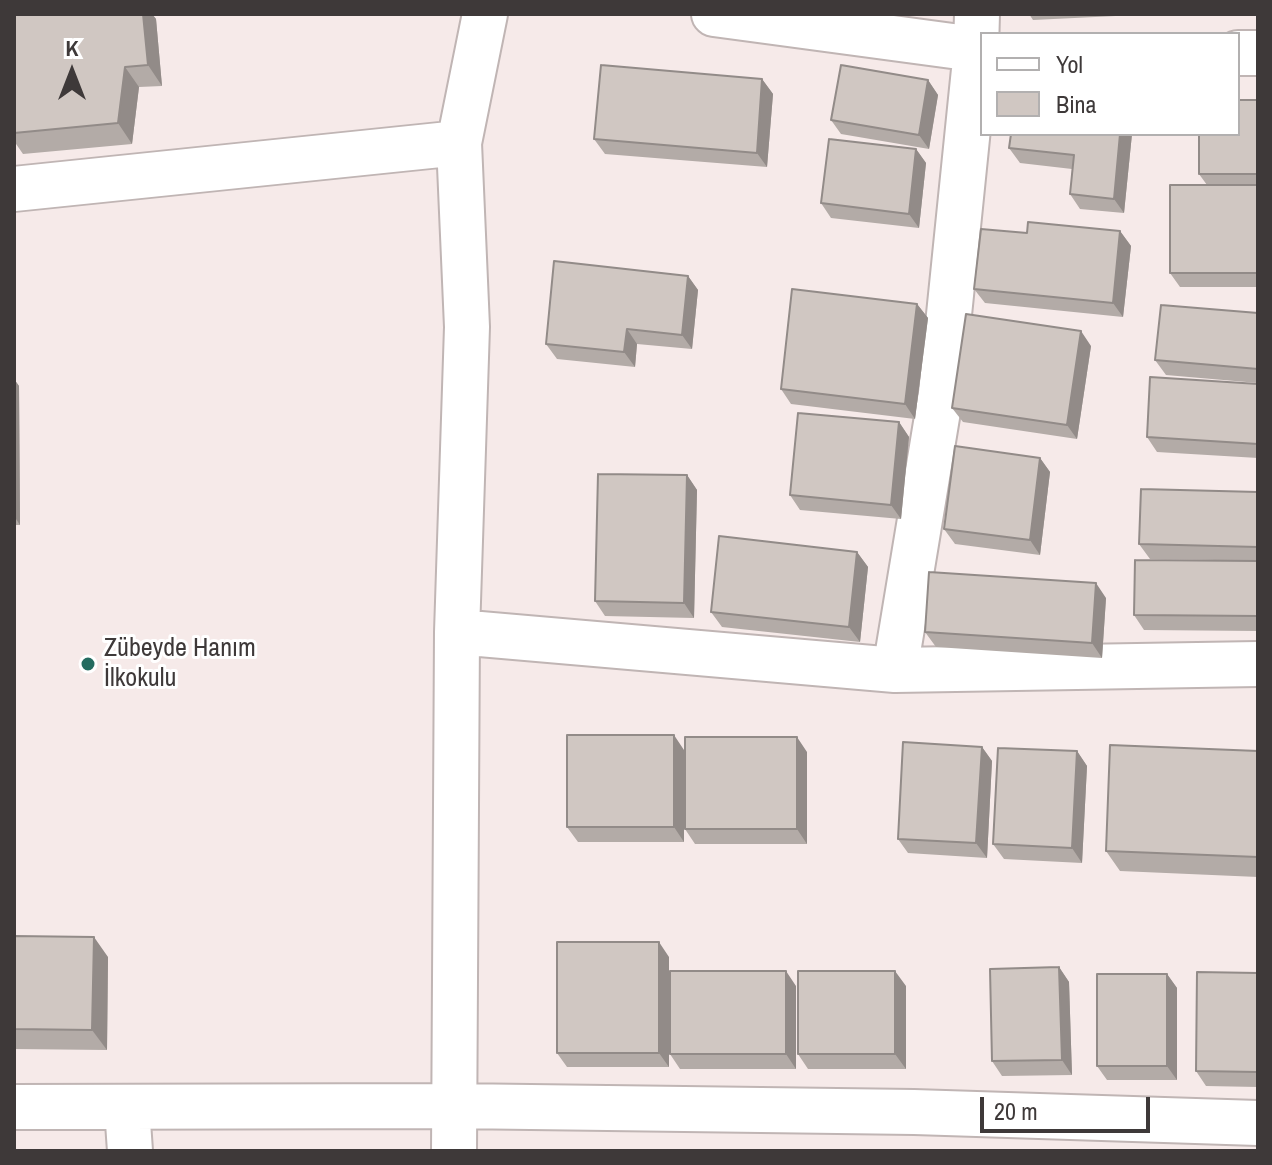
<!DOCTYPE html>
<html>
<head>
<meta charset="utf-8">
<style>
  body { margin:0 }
  #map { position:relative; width:1272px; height:1165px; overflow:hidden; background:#f6eae9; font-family:"Archivo Narrow",sans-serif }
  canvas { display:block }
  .frame { position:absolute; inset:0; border:16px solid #3e3939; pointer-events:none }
  .legend { position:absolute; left:980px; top:32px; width:260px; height:104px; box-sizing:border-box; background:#fff; border:2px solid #b2b0b0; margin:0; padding:10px 14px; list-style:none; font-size:24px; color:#3e3939 }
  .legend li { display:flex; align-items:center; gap:16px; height:40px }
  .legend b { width:40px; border:2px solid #b2b0b0 }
  .north { position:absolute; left:32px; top:32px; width:80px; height:80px; -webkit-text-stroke:6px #fff; paint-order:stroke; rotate:0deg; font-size:22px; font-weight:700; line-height:32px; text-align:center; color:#3e3939 }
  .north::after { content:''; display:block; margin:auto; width:28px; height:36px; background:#3e3939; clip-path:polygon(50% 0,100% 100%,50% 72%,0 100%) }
  .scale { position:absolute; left:980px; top:1097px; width:170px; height:36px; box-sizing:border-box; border:4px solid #3e3939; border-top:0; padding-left:10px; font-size:24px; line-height:28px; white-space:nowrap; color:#3e3939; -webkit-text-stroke:6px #fff; paint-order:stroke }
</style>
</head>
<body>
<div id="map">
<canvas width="1272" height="1165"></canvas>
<div class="frame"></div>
<ul class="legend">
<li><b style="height:10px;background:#fff"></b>Yol</li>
<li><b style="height:22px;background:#d0c7c2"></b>Bina</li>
</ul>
<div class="north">K</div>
<div class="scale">20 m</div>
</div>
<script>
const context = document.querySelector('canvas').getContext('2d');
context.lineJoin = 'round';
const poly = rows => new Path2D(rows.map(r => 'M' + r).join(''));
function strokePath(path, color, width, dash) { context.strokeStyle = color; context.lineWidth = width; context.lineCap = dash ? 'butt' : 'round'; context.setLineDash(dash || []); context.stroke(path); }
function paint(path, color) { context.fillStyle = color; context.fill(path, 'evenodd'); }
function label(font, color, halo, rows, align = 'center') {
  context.font = font + ' "Archivo Narrow",sans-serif'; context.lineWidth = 6; context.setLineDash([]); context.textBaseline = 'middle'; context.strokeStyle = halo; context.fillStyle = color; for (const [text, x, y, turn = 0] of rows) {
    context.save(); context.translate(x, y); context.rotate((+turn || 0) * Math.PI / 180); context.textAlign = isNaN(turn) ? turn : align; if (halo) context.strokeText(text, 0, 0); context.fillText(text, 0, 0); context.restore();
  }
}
const street = poly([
  [714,14,982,50],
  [1238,53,1258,53],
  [14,189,459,143],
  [457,632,895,670,1258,664],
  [895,670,941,393,976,50,977,14],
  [14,1107,454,1106,914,1112,1258,1123],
  [127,1108,130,1151],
  [454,1151,457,632,467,327,459,143,485,14]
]);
strokePath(street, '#c0b5b4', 48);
strokePath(street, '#fff', 44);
paint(poly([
  [14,14,152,14,156,19,162,86,139,87,132,144,23,154,14,141],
  [1029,14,1157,14,1033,20],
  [762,79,773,94,767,167,605,154,594,139],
  [928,80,938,95,929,149,841,134,831,120],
  [1258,100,1258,287,1180,287,1170,273,1207,185,1199,174],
  [1132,134,1124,213,1080,209,1070,194,1072,169,1020,163,1009,148],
  [916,149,926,163,919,228,831,218,821,203],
  [1120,231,1131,246,1123,317,985,303,974,289,1027,233],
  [688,276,698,290,692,349,637,344,635,367,557,359,546,344],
  [917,304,928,318,915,419,791,404,781,389],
  [1258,313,1258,383,1166,375,1155,360],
  [1091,346,1077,439,963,422,952,408],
  [14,379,19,386,20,525,14,525],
  [1258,384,1258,458,1157,452,1147,437],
  [899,422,909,437,901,519,800,510,790,495],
  [1040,458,1050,472,1040,555,955,544,944,529],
  [687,475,697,490,694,618,605,616,595,601],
  [1258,492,1258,631,1144,630,1134,615,1215,560,1150,559,1139,544],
  [857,552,868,567,860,642,722,627,711,612],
  [1106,598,1102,658,936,647,925,632],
  [982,747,992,761,987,858,908,853,898,839],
  [684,750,684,842,578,842,567,827],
  [1077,751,1087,766,1082,863,1004,859,993,844],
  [1258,751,1258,877,1120,871,1106,851],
  [807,752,807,844,695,844,685,829],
  [14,936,108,957,107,1050,14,1049],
  [669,957,669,1067,567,1067,557,1053],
  [1059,967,1069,982,1072,1075,1002,1076,992,1061],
  [1258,973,1258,1087,1206,1086,1196,1071],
  [1167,974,1177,988,1177,1080,1107,1080,1097,1066],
  [796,986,796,1069,680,1069,670,1054],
  [906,986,906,1069,808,1069,798,1054]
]), '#b3aba7');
paint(poly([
  [143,14,152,14,156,19,162,86,148,65],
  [125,67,139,87,132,144,118,123],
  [762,79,773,94,767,167,757,153],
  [928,80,938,95,929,149,919,135],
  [1120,134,1132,134,1124,213,1114,199],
  [916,149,926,163,919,228,909,214],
  [1120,231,1131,246,1123,317,1113,303],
  [688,276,698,290,692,349,682,335],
  [917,304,928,318,915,419,905,404],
  [627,329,637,344,635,367,624,352],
  [1081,331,1091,346,1077,439,1067,425],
  [14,379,19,386,20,525,14,516],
  [899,422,909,437,901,519,891,505],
  [1040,458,1050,472,1040,555,1030,540],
  [687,475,697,490,694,618,684,603],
  [857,552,868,567,860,642,849,627],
  [1096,583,1106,598,1102,658,1092,643],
  [674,735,684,750,684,842,674,827],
  [797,737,807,752,807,844,797,829],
  [982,747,992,761,987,858,976,843],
  [1077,751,1087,766,1082,863,1072,848],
  [94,937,108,957,107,1050,92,1030],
  [659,942,669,957,669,1067,659,1053],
  [1059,967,1069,982,1072,1075,1062,1060],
  [786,971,796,986,796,1069,786,1054],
  [895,971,906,986,906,1069,895,1054],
  [1167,974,1177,988,1177,1080,1167,1066]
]), '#928b88');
const building = poly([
  [14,14,143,14,148,65,125,67,118,123,14,133,14,14],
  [601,65,762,79,757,153,594,139,601,65],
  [841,65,928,80,919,135,831,120,841,65],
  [1238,100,1258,100,1258,174,1199,174,1199,134,1238,134,1238,100],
  [1011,134,1120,134,1114,199,1070,194,1074,155,1009,148,1011,134],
  [829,139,916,149,909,214,821,203,829,139],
  [1170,185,1258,185,1258,273,1170,273,1170,185],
  [1028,222,1120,231,1113,303,974,289,981,229,1027,233,1028,222],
  [554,261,688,276,682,335,627,329,624,352,546,344,554,261],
  [792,289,917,304,905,404,781,389,792,289],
  [1161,305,1258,313,1258,369,1155,360,1161,305],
  [966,314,1081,331,1067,425,952,408,966,314],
  [1150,377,1258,384,1258,444,1147,437,1150,377],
  [798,413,899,422,891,505,790,495,798,413],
  [955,446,1040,458,1030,540,944,529,955,446],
  [598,474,687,475,684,603,595,601,598,474],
  [1141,489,1258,492,1258,547,1139,544,1141,489],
  [719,536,857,552,849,627,711,612,719,536],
  [1135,560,1258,561,1258,616,1134,615,1135,560],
  [929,572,1096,583,1092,643,925,632,929,572],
  [567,735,674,735,674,827,567,827,567,735],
  [685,737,797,737,797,829,685,829,685,737],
  [903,742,982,747,976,843,898,839,903,742],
  [1110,745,1258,751,1258,857,1106,851,1110,745],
  [998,748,1077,751,1072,848,993,844,998,748],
  [14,936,94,937,92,1030,14,1029,14,936],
  [557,942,659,942,659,1053,557,1053,557,942],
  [1059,967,1062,1060,992,1061,990,969,1059,967],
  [670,971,786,971,786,1054,670,1054,670,971],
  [798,971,895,971,895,1054,798,1054,798,971],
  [1197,972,1258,973,1258,1072,1196,1071,1197,972],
  [1097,974,1167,974,1167,1066,1097,1066,1097,974]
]);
paint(building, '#d0c7c2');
strokePath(building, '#928b88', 2);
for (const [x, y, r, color] of [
  [88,664,8,"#246b5f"]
]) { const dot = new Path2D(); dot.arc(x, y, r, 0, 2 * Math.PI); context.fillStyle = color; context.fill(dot); strokePath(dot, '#fff', 3); }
label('26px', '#3e3939', '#fff', [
  ["Zübeyde Hanım",104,649],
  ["İlkokulu",104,679]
], 'left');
</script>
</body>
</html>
